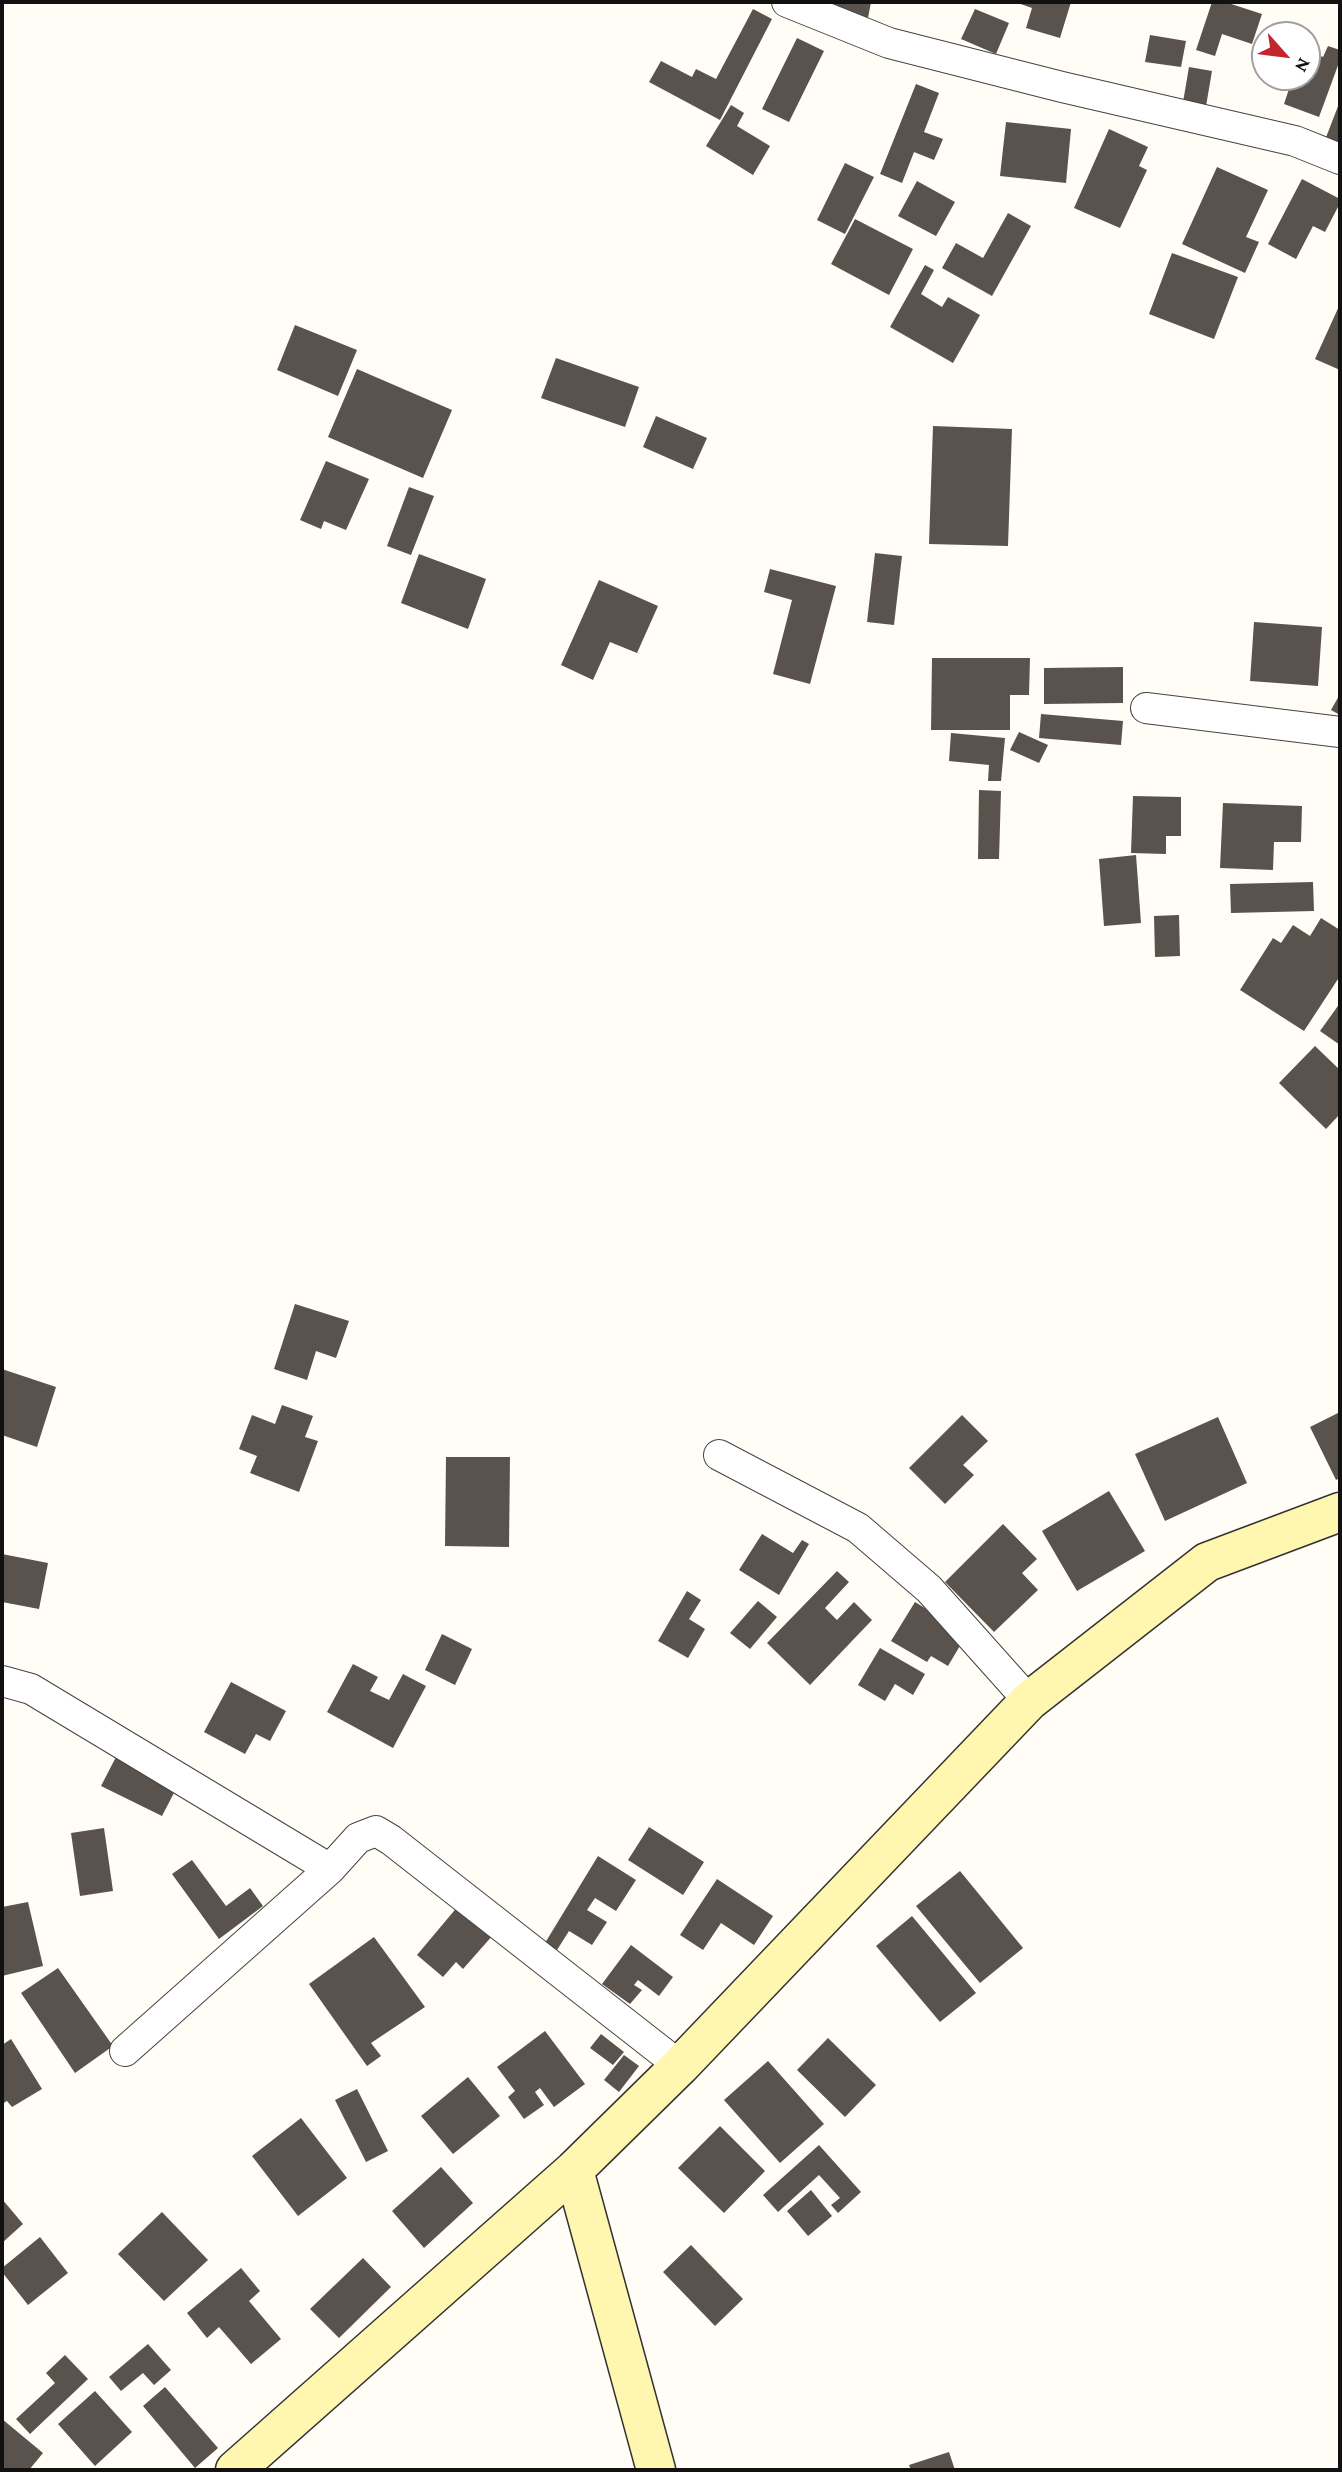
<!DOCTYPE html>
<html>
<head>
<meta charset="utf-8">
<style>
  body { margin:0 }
  #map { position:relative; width:1342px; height:2472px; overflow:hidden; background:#fffdf5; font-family:"Crimson Pro",serif }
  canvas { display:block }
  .frame { position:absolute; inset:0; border:4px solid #111; pointer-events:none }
  .north { position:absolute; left:1251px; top:21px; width:70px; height:70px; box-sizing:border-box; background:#fff; border:2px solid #a0a0a0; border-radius:50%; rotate:118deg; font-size:19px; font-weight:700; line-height:28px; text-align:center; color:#111 }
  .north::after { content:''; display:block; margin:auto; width:24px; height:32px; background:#c4262e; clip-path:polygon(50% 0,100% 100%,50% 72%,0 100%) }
</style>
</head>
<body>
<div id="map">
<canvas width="1342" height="2472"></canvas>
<div class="frame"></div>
<div class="north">N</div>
</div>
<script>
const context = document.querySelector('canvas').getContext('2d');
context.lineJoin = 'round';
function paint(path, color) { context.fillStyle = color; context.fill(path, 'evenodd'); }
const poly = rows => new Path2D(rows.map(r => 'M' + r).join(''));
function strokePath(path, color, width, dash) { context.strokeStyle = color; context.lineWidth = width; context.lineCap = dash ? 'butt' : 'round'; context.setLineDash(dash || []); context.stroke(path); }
paint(poly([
  [824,2,871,2,868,18,822,9],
  [1015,2,1071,2,1060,38,1026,28,1032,8],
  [1212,2,1225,2,1262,14,1252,44,1222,34,1215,56,1196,50],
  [753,9,772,19,720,120,649,82,661,61,692,77,696,69,716,79],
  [975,9,1009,23,996,54,961,39],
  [1150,35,1186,41,1181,67,1145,62],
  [797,38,824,51,789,122,762,109],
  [1328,46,1340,50,1340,60,1319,117,1284,104,1293,77,1307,77,1307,51,1323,57],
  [1189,67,1212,71,1205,112,1182,108],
  [916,84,939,93,924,132,943,139,934,160,914,152,902,183,880,174],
  [1340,101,1340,145,1325,140],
  [731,105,744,113,737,126,770,146,753,175,706,146],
  [1006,122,1071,129,1066,183,1000,176],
  [1109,129,1148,147,1139,166,1147,170,1120,228,1074,208],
  [845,163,874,177,845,234,817,220],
  [1217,167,1268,190,1246,237,1259,242,1245,273,1182,244],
  [1302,179,1340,199,1340,203,1325,232,1313,226,1296,259,1268,244],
  [917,181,955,202,936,236,898,216],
  [1008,213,1031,226,992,296,942,268,956,243,983,258],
  [855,219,913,249,889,295,831,264],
  [1172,253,1238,277,1214,339,1149,314],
  [925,265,934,270,921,294,942,307,948,297,980,315,953,363,890,327],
  [1340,304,1340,370,1315,359],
  [295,325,357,350,338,396,277,370],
  [556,358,639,387,625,427,541,398],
  [357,369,452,410,423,478,328,437],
  [656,416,707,438,693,469,643,447],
  [933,426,1012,429,1008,546,929,544],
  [326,461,369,479,346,530,324,521,321,529,300,520],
  [409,487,434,496,411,555,387,546],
  [875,553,902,556,894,625,867,622],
  [419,554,486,579,468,629,401,603],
  [770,569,836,586,810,684,773,674,792,600,764,592],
  [599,580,658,606,637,653,610,642,593,680,561,665],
  [1254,622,1322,627,1318,686,1250,681],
  [932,658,1030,658,1029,695,1010,695,1010,730,931,730],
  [1123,667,1123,703,1044,704,1044,668],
  [1340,694,1340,715,1331,710],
  [1041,714,1123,721,1121,745,1039,738],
  [1019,732,1048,745,1039,763,1010,750],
  [951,733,1005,738,1001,781,988,781,989,765,949,761],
  [979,790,1001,791,999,859,978,859],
  [1133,796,1181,797,1181,836,1166,836,1166,854,1131,853],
  [1223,803,1302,806,1301,842,1274,842,1273,870,1220,868],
  [1136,855,1141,923,1104,926,1099,859],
  [1313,882,1314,911,1231,913,1230,884],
  [1179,915,1180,956,1155,957,1154,916],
  [1321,918,1340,930,1340,976,1304,1031,1240,990,1273,938,1281,943,1293,925,1310,936],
  [1340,1003,1340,1045,1320,1031],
  [1315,1046,1340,1070,1340,1114,1326,1129,1279,1083],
  [295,1304,349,1321,336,1358,316,1351,307,1380,274,1369],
  [2,1369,56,1387,37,1447,2,1435],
  [282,1405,313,1416,305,1437,318,1441,299,1492,250,1473,257,1456,239,1449,252,1415,275,1424],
  [1340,1412,1340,1478,1336,1480,1310,1427],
  [962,1415,988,1441,963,1465,974,1475,945,1504,909,1468],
  [1218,1417,1247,1483,1165,1521,1135,1454],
  [446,1457,510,1457,509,1547,445,1546],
  [1109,1491,1145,1551,1077,1591,1042,1531],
  [1003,1524,1037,1559,1022,1573,1038,1590,994,1632,945,1582],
  [762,1534,793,1553,802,1540,809,1544,779,1595,739,1570],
  [2,1554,48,1563,39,1609,2,1602],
  [837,1571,849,1582,825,1608,837,1620,854,1602,872,1620,810,1685,767,1643],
  [687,1591,701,1600,689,1619,705,1629,688,1658,658,1641],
  [758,1601,777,1617,750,1649,730,1633],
  [915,1602,967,1634,948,1666,931,1656,927,1662,891,1641],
  [442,1634,472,1649,455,1685,425,1670],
  [880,1648,925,1674,913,1695,895,1684,885,1701,858,1685],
  [353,1664,378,1677,370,1691,389,1700,403,1674,426,1686,393,1748,327,1712],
  [231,1682,286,1711,270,1741,256,1734,245,1754,204,1732],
  [116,1757,177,1787,162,1816,101,1786],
  [649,1827,704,1862,683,1895,628,1860],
  [104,1828,113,1891,80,1896,71,1833],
  [598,1856,636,1880,616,1911,595,1898,587,1910,607,1922,592,1945,569,1931,557,1950,545,1943],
  [192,1860,226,1906,250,1888,263,1906,219,1939,172,1874],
  [960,1871,1023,1948,980,1983,916,1906],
  [717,1879,773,1916,754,1945,721,1923,703,1950,680,1935],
  [28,1902,43,1966,2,1976,2,1907],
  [459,1905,493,1935,463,1969,456,1962,443,1977,417,1955],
  [912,1916,976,1993,940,2022,876,1946],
  [374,1937,425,2007,371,2043,381,2056,367,2066,309,1984],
  [631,1945,673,1977,659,1996,638,1980,634,1985,642,1990,630,2004,602,1984],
  [58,1968,113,2046,75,2073,21,1993],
  [545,2031,585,2084,554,2107,540,2088,535,2092,544,2105,524,2119,508,2097,515,2091,497,2067],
  [601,2034,624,2052,613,2065,590,2048],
  [828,2038,876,2085,845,2117,797,2070],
  [11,2039,42,2089,12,2107,7,2101,2,2104,2,2045],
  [624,2055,639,2066,619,2092,604,2080],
  [768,2061,824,2124,780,2163,724,2100],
  [468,2077,500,2116,453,2154,421,2116],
  [357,2089,388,2151,366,2162,335,2100],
  [301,2118,347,2178,298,2216,252,2156],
  [720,2126,765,2171,724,2213,678,2168],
  [819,2145,861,2192,838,2213,831,2205,840,2198,819,2175,778,2212,763,2195],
  [441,2167,473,2203,424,2248,392,2211],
  [811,2190,832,2216,808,2236,787,2211],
  [2,2199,23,2224,2,2243],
  [162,2212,208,2260,164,2301,118,2254],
  [40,2237,68,2273,28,2305,2,2272,2,2268],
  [691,2245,743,2299,715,2326,663,2272],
  [363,2258,391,2287,339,2338,310,2309],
  [241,2268,260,2291,249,2301,281,2339,251,2364,219,2327,207,2338,187,2313],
  [148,2344,171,2370,154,2385,143,2373,121,2391,109,2377],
  [65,2355,88,2379,30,2434,16,2419,55,2383,46,2373],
  [165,2387,218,2448,195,2468,143,2406],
  [95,2391,132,2432,95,2466,58,2424],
  [2,2419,43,2453,29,2470,2,2470],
  [949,2452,955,2470,911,2470,909,2465]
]), '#5a524d');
const street = poly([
  [787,2,889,43,1062,87,1295,141,1340,159],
  [1146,708,1340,732],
  [719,1455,858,1528,929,1589,1029,1701],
  [2,1681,31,1689,330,1869],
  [125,2051,330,1869,358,1838,376,1831,391,1840,680,2066]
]);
const secondary = poly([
  [574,2170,656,2470],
  [235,2470,574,2170,680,2066,1029,1701,1207,1562,1340,1512]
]);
strokePath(street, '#444', 32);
strokePath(secondary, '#333', 41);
strokePath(street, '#fff', 30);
strokePath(secondary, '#fff6b0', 38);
</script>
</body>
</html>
